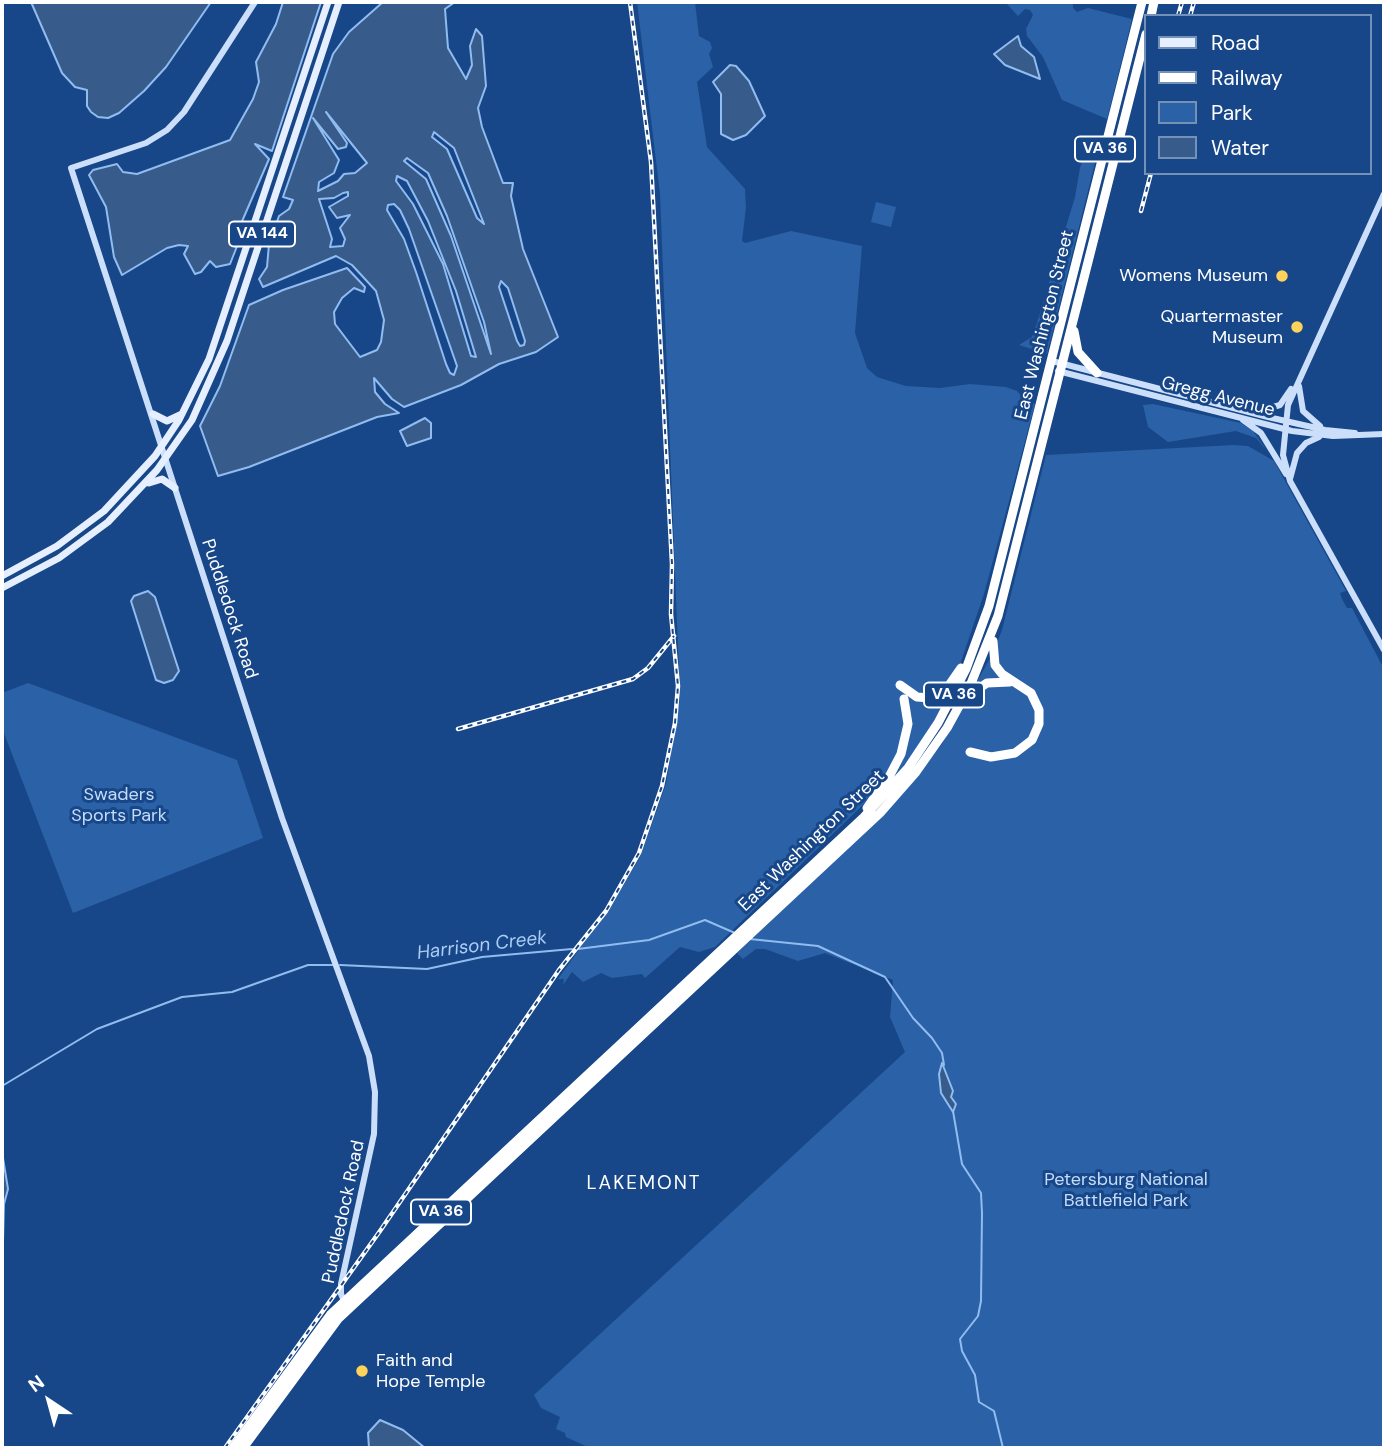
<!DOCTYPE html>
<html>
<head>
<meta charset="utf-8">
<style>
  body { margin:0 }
  #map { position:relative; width:1386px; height:1450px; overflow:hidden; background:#174788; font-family:"DM Sans",sans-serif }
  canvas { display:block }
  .frame { position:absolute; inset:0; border:4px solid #fff; pointer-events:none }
  .legend { position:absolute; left:1144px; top:14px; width:228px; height:161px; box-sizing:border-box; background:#174788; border:2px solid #7491b8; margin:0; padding:9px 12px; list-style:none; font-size:21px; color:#fff }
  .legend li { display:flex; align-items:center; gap:14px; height:35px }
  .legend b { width:35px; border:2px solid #7491b8 }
  .north { position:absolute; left:14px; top:1366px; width:70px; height:70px; -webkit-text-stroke:5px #174788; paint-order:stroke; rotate:324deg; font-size:19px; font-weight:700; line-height:28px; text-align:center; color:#fff }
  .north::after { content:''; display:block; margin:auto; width:24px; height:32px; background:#fff; clip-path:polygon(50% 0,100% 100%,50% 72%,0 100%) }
</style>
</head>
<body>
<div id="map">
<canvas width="1386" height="1450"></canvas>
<div class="frame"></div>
<ul class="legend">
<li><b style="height:9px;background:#e5efff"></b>Road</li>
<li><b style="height:9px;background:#fff"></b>Railway</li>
<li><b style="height:19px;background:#2a61a7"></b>Park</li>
<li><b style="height:19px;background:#375b8b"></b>Water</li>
</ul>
<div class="north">N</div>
</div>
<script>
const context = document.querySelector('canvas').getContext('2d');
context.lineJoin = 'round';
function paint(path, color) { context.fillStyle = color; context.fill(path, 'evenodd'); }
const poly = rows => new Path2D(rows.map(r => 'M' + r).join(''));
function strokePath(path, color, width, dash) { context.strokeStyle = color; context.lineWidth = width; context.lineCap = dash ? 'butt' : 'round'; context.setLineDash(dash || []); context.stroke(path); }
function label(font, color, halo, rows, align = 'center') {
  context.font = font + ' "DM Sans",sans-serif'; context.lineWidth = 6; context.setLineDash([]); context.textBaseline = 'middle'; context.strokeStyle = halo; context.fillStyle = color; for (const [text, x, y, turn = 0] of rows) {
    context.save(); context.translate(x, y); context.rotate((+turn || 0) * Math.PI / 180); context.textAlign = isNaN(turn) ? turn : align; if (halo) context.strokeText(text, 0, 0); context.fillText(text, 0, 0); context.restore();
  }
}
paint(poly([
  [637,2,695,2,699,36,710,42,712,48,709,54,713,67,697,82,707,147,745,189,746,207,742,241,745,243,791,231,862,246,855,333,867,368,877,377,906,386,940,388,970,384,1006,387,1017,391,1026,401,1035,404,984,594,950,694,925,737,886,790,865,803,715,947,699,952,680,947,645,978,642,974,612,978,601,973,583,982,572,972,563,985,564,979,558,979,618,894,640,857,666,784,680,698,660,194],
  [1005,2,1073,2,1073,8,1077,12,1088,8,1132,19,1107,119,1062,100,1043,57,1027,36,1026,29,1033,15,1030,10,1025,9,1018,16],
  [1094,155,1097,155,1047,354,1019,345,1032,337,1036,326,1075,197,1080,168,1082,161],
  [876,202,896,207,891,227,871,222],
  [1153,404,1241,423,1253,431,1267,451,1256,438,1236,431,1168,442,1148,427,1143,405],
  [1233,445,1248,446,1274,461,1346,591,1340,593,1342,599,1347,608,1352,608,1384,669,1384,1448,590,1448,566,1437,565,1433,556,1429,560,1417,541,1408,534,1395,905,1052,890,1017,893,980,825,953,798,961,765,949,756,949,743,959,737,953,895,802,942,744,993,653,1002,630,1046,455],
  [28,683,237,760,263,838,73,913,2,728,2,693]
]), '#2a61a7');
const water = poly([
  [31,2,211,2,166,67,144,91,119,113,108,118,98,117,91,112,87,106,87,90,75,87,62,73,31,2],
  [283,2,321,2,272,151,255,144,269,159,240,226,243,231,230,264,216,267,210,261,201,272,195,274,184,254,188,246,179,245,167,248,122,275,114,257,106,207,89,175,93,170,117,164,123,172,137,174,230,140,253,99,259,82,256,62,276,24,283,2],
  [383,2,455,2,445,9,448,48,466,79,472,65,470,46,476,29,482,36,486,86,478,108,482,127,503,183,513,183,511,196,523,249,558,337,536,352,499,364,461,385,404,407,392,399,374,378,375,392,385,404,399,413,377,417,249,467,218,476,200,426,220,386,249,305,283,290,347,268,365,287,364,292,354,288,342,298,334,312,335,324,360,357,377,350,381,342,384,320,376,291,352,265,336,256,263,287,259,279,267,267,269,244,279,216,289,209,293,200,283,197,333,54,349,32,383,2],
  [326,112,367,163,355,173,344,174,338,181,318,191,319,182,334,173,339,160,313,118,338,149,346,147,347,143,326,112],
  [434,132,454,148,484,224,477,218,447,149,432,137,434,132],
  [407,158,428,173,447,216,484,322,491,354,451,236,426,179,404,161,407,158],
  [397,176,407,181,428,221,456,291,476,357,471,356,443,264,413,204,396,181,397,176],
  [343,193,348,192,348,196,329,207,337,218,350,215,340,228,345,239,343,246,330,247,332,239,319,199,334,198,343,193],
  [388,205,394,204,400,210,409,229,457,366,454,375,450,373,446,364,416,272,404,239,387,210,388,205],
  [501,281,508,288,525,341,524,345,520,346,517,341,499,287,501,281],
  [1018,36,1021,46,1034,57,1040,79,1005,65,994,54,1018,36],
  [730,65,736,66,749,81,765,116,746,135,733,140,721,134,721,94,713,82,730,65],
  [425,418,431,423,431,438,407,446,400,431,425,418],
  [148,591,155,597,179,671,173,680,164,683,156,680,131,601,134,596,148,591],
  [942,1063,953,1091,951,1097,956,1104,953,1112,941,1093,939,1074,942,1063],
  [2,1152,8,1189,4,1204,2,1277,2,1152],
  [380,1420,403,1430,425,1448,369,1448,368,1433,380,1420]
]);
paint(water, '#375b8b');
strokePath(water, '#91bcf0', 2);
strokePath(poly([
  [750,939,818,946,885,977,913,1018,932,1038,942,1053,944,1065],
  [578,949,649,940,705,920,735,933],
  [340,965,427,969,482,957,572,949],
  [2,1086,97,1029,182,997,232,992,308,965,334,965],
  [953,1111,962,1164,981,1193,982,1213,981,1301,978,1316,960,1339,962,1351,975,1375,979,1402,994,1411,1003,1448]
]), '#91bcf0', 2);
strokePath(poly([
  [255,2,184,112,167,130,146,143,71,168,282,818,369,1056,375,1092,374,1134,341,1284,341,1294,346,1305],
  [1384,194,1288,405,1283,455,1290,481,1384,650],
  [1052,361,1268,417,1325,430,1355,433],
  [1058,371,1292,431,1333,436,1384,434],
  [1299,386,1303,411,1320,426],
  [1256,412,1280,405,1291,389],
  [1243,420,1261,433,1286,474],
  [1290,479,1297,453,1306,443,1319,437]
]), '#ccdffa', 6);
strokePath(poly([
  [153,414,167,421,182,414],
  [149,483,162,479,175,488],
  [2,576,57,546,104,511,155,456,179,420,209,359,328,2],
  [2,588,59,558,108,522,157,470,192,420,227,341,339,2]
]), '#e5efff', 7);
strokePath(poly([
  [1151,16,1154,2],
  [1074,331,1078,352,1097,373],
  [900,685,917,697,931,698,945,691,961,668],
  [966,697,987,683,1010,682],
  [970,752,991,757,1015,753,1032,740,1039,724,1039,710,1031,693,1002,674,995,665,993,641],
  [867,808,890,775,901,754,908,724,904,699],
  [233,1448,331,1314,864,817,908,768,938,723,966,669,989,606,1142,2],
  [243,1448,338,1319,880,813,916,772,947,728,970,686,998,616,1146,34]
]), '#fff', 9);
const rail = poly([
  [1178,16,1182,2],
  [1190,16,1194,2],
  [1141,211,1151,173],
  [458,729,633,679,648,668,674,636],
  [225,1448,380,1231,559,970,606,911,639,853,662,786,675,723,678,686,671,614,672,564,651,162,630,2]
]);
strokePath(rail, '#fff', 4.5);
strokePath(rail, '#174788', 2, [5]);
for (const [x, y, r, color] of [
  [1282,276,7,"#ffd25b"],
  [1297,327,7,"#ffd25b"],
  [362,1371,7,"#ffd25b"]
]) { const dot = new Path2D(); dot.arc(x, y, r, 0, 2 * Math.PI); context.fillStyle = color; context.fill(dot); strokePath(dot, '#174788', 2.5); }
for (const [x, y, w] of [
  [1105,149,60],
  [262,234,66],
  [954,695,60],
  [441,1212,60]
]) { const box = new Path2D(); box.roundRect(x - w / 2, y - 12.5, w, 25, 5); context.fillStyle = '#174788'; context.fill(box); strokePath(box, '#fff', 2); }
label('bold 16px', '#fff', null, [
  ["VA 36",1105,149],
  ["VA 144",262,234],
  ["VA 36",954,695],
  ["VA 36",441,1212]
]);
label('18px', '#fff', '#174788', [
  ["Womens Museum",1268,276],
  ["Quartermaster",1283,317],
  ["Museum",1283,338],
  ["Faith and",376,1361,"left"],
  ["Hope Temple",376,1382,"left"]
], 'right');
label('18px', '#fff', '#174788', [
  ["East Washington Street",1045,325,-76],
  ["Gregg Avenue",1218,397,14],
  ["Puddledock Road",229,609,72],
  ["East Washington Street",812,841,-44],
  ["Puddledock Road",344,1212,-78]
]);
label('18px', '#c4dcfa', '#174788', [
  ["Swaders",119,795],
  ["Sports Park",119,816],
  ["Petersburg National",1126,1180],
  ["Battlefield Park",1126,1201]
]);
label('italic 19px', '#aaccf5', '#174788', [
  ["Harrison Creek",482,946,-7]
]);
context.letterSpacing = '2px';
label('19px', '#fff', '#174788', [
  ["LAKEMONT",644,1184]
]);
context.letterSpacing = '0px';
</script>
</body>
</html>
